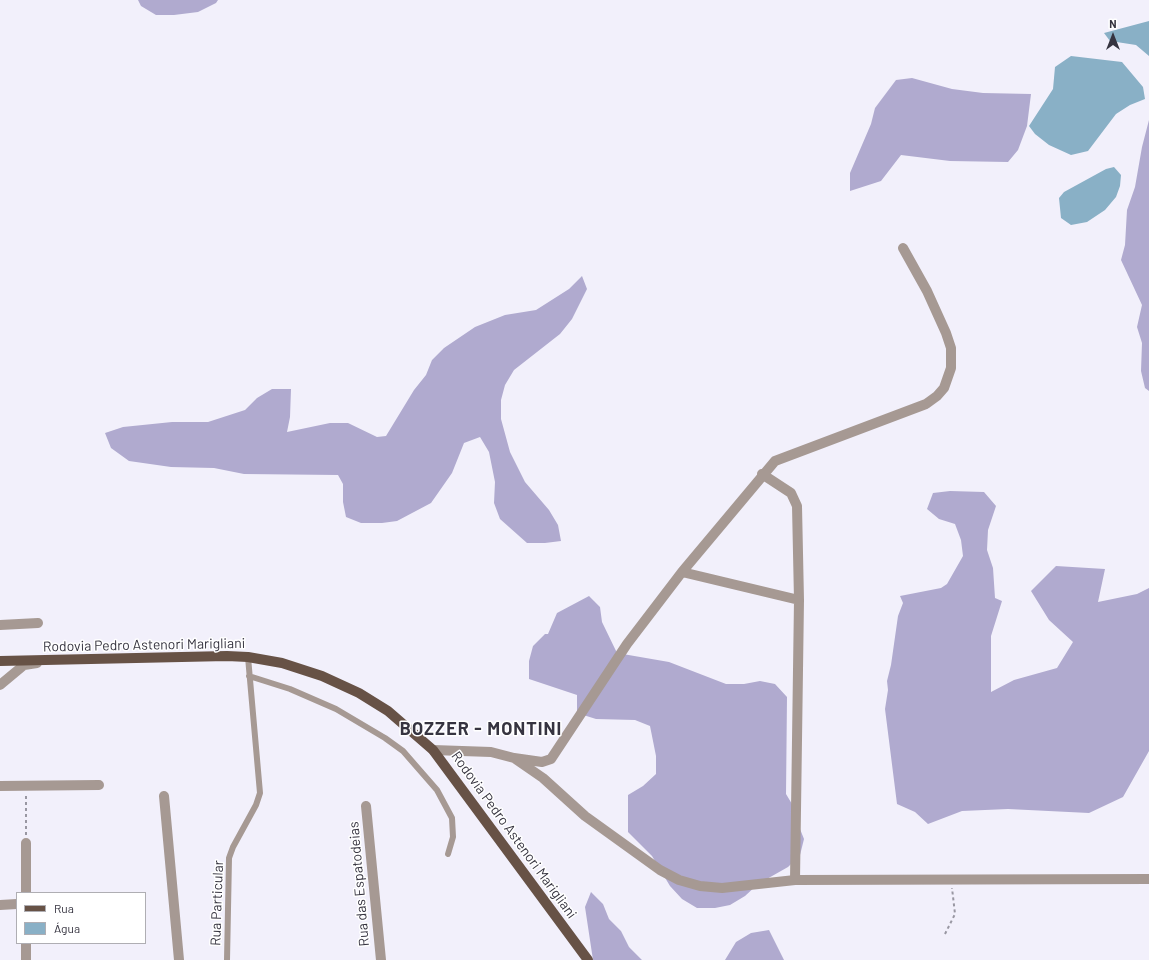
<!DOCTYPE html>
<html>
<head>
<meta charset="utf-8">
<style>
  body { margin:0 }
  #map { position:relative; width:1149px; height:960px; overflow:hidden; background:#f2f0fb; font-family:Barlow,sans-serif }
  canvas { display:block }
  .legend { position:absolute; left:16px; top:892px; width:130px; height:52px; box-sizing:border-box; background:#fff; border:1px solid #afaeb3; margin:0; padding:5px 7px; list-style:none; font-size:12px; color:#363440 }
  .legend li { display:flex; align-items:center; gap:8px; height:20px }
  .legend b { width:20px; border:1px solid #afaeb3 }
  .north { position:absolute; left:1093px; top:16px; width:40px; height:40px; -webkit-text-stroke:3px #fff; paint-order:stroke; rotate:0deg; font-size:11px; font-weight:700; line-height:16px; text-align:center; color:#363440 }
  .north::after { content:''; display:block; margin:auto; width:14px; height:18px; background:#363440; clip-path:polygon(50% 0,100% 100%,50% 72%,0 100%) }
</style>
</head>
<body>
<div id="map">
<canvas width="1149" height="960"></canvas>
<ul class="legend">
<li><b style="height:5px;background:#675246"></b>Rua</li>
<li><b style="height:11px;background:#89b0c6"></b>Água</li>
</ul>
<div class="north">N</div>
</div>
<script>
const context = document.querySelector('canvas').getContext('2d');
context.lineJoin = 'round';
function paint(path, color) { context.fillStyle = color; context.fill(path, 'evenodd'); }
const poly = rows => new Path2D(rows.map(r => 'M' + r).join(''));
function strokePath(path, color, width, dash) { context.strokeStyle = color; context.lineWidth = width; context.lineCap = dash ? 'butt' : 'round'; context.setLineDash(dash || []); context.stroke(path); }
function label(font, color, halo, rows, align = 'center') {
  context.font = font + ' Barlow,sans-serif'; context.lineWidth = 3; context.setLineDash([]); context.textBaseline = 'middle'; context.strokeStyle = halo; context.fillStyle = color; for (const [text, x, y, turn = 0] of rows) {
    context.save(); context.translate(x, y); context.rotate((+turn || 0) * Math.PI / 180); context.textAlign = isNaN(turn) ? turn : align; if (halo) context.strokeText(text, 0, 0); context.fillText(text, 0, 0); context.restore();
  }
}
paint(poly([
  [138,0,218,0,216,3,198,12,174,15,156,15,141,6],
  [912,78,952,89,983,93,1031,94,1027,126,1018,150,1008,162,950,161,901,155,881,181,850,191,850,173,871,124,875,108,896,80],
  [1149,120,1149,391,1145,388,1141,371,1142,343,1137,327,1142,305,1121,260,1125,245,1127,210,1135,187,1142,147],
  [582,276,587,289,572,319,560,334,514,370,505,385,501,400,501,419,510,452,525,482,549,510,558,525,561,541,545,543,527,543,500,519,494,503,495,482,489,452,480,437,464,443,452,473,431,503,397,521,382,523,361,523,346,517,343,502,343,484,338,475,244,474,214,468,171,467,129,461,111,448,105,433,123,427,172,422,208,422,245,410,257,398,272,389,291,389,290,417,287,432,330,423,348,423,377,437,386,436,414,390,426,375,432,360,444,348,475,327,505,315,536,310,569,289],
  [950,491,984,492,996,506,988,530,987,550,993,568,995,598,1002,601,991,636,991,692,1014,680,1057,668,1073,642,1049,620,1031,591,1056,566,1105,569,1098,602,1137,594,1149,588,1149,751,1123,797,1089,813,1008,809,962,811,928,824,915,812,897,804,885,709,888,690,887,681,891,665,898,616,903,603,900,596,941,588,947,584,963,556,961,540,955,524,939,519,927,509,933,493],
  [589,596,600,607,602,622,617,653,669,662,726,684,744,684,760,681,775,684,787,697,786,794,795,809,798,824,804,839,800,855,788,867,758,884,745,896,730,905,715,908,697,908,682,899,670,886,652,856,628,832,628,795,643,786,656,774,656,756,650,726,635,720,596,719,577,713,577,695,529,679,529,661,533,646,545,634,548,634,557,613],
  [591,892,603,904,609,919,621,931,629,947,642,960,593,960,585,907],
  [769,930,784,960,725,960,736,942,751,933]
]), '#b0aacf');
paint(poly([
  [1149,21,1149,56,1136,45,1110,41,1104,33],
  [1071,56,1122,62,1143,87,1145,99,1130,105,1116,114,1088,151,1071,155,1049,145,1035,134,1029,126,1053,89,1055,67],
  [1114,167,1121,175,1120,186,1116,197,1105,210,1087,222,1071,225,1061,218,1059,198,1064,192,1106,169]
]), '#89b0c6');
strokePath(poly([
  [26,835,26,795],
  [945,934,955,914,952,888]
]), '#9997a2', 2, [3, 3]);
strokePath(poly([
  [249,676,290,689,336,709,385,738,403,751,437,790,452,818,453,837,448,854],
  [227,960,229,858,233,847,256,805,260,793,248,657]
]), '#a69993', 6);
strokePath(poly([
  [762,474,791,493,797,506,799,600,795,880],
  [682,572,799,600],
  [0,625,38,623],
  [0,685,24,665,37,663],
  [433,750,491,752,514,758,543,778,585,816,660,870,679,880,700,886,722,888,795,880,1149,879],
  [514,758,542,762,551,759,627,644,682,572,775,461,926,404,937,396,944,388,951,368,951,348,946,333,927,291,903,248],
  [0,786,99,785],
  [164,796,179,960],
  [366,806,381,960],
  [26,843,26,893],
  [0,905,17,904],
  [26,960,26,943]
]), '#a69993', 10);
strokePath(poly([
  [0,661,227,656,248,657,282,663,322,676,359,693,388,711,433,750,588,960]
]), '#675246', 10);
label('14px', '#363440', '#fff', [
  ["Rodovia Pedro Astenori Marigliani",144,645,-1],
  ["Rodovia Pedro Astenori Marigliani",514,835,54],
  ["Rua das Espatodeias",359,884,-95],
  ["Rua Particular",217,903,-88]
]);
context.letterSpacing = '1px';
label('bold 18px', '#363440', '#fff', [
  ["BOZZER - MONTINI",481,729]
]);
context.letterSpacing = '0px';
</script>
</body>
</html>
